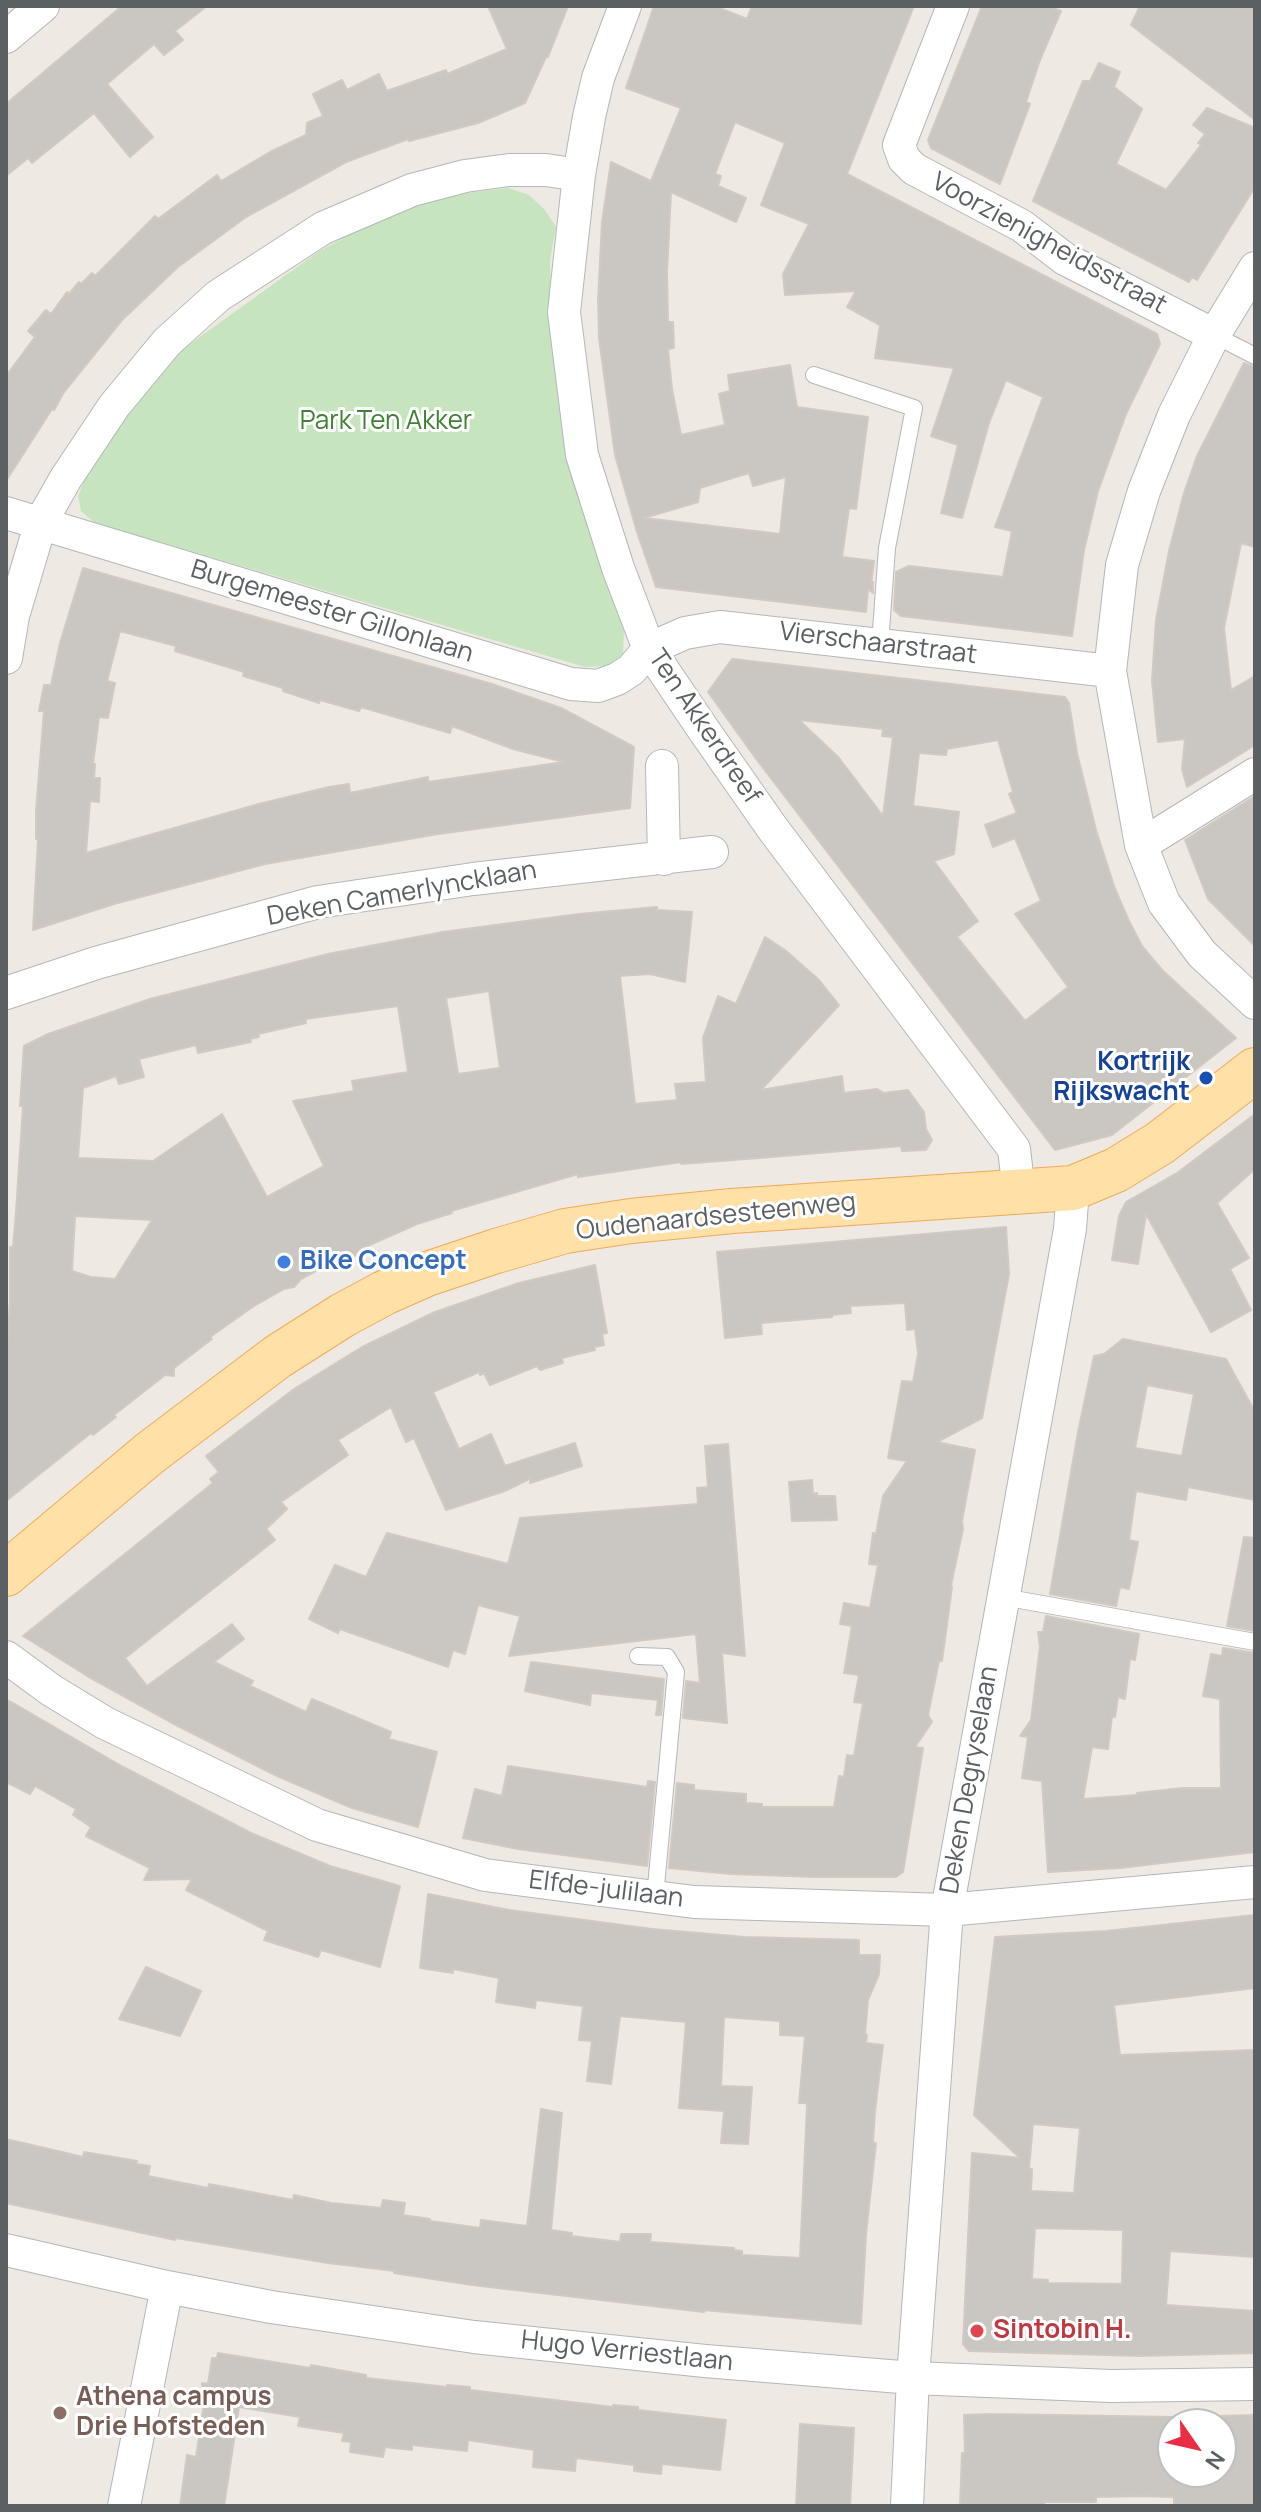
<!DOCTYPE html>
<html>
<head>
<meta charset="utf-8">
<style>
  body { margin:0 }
  #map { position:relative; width:1261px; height:2512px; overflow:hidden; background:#eee9e2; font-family:Manrope,sans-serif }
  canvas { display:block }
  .frame { position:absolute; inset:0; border:8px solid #5b6063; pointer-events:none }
  .north { position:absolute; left:1157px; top:2408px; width:80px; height:80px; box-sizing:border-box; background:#fff; border:2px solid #bdbfc1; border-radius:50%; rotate:124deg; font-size:22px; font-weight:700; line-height:32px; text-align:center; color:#5b6063 }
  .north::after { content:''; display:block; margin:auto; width:28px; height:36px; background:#e92d42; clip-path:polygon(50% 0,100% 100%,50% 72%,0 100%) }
</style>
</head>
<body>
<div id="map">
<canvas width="1261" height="2512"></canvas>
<div class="frame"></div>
<div class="north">N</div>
</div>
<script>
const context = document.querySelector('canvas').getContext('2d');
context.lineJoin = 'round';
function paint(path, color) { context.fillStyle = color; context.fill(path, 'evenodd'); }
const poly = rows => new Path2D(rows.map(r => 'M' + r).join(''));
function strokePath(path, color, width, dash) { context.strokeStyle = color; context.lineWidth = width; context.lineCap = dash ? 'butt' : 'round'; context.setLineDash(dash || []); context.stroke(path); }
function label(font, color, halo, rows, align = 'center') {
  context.font = font + ' Manrope,sans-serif'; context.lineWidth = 6; context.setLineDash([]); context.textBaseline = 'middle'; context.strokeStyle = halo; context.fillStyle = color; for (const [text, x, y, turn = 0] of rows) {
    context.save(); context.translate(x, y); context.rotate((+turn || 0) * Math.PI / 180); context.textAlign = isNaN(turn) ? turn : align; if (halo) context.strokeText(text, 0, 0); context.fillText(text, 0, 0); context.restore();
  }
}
paint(poly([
  [508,188,529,195,545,210,556,227,550,260,552,337,572,462,624,631,623,654,607,666,585,667,95,523,81,511,78,496,84,481,121,423,183,349,318,252,379,218,443,196]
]), '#c6e5bf');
const building = poly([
  [122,6,207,6,175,31,183,40,164,55,154,44,107,84,153,137,130,157,94,113,32,163,28,158,6,176,6,104,122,6],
  [488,6,568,6,548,57,546,57,525,103,478,123,409,141,408,139,346,162,246,217,178,267,122,320,64,392,54,410,52,409,6,481,6,376,35,337,28,331,46,310,51,314,67,292,69,294,79,282,81,284,92,273,95,276,155,216,158,219,217,175,221,181,270,152,306,135,307,123,323,116,313,94,342,80,347,90,379,74,387,91,446,70,447,74,507,49,488,6],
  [654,6,714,6,747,19,752,6,914,6,847,174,1157,334,1160,344,1126,414,1098,491,1084,550,1072,636,901,616,894,610,896,572,909,566,1003,577,1012,531,995,527,1043,397,1006,380,989,423,962,518,941,513,958,445,931,436,954,368,875,358,880,325,847,307,856,291,785,295,783,274,809,224,761,205,785,143,735,122,715,174,721,176,718,186,746,198,736,222,671,192,667,272,668,322,673,322,674,348,668,349,672,389,681,435,725,425,719,394,730,391,728,375,790,365,797,407,868,417,856,509,849,508,842,557,874,561,871,584,873,582,873,593,868,589,866,612,656,587,637,532,615,455,599,338,598,301,602,222,611,162,651,181,681,108,626,88,654,6],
  [749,473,753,486,786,477,780,534,644,518,698,502,700,488,749,473],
  [982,6,1048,6,1061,11,1040,60,1026,102,1030,104,1000,184,931,148,928,140,982,6],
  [1140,6,1255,6,1255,120,1131,25,1140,6],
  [1099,63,1120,72,1114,87,1142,109,1116,164,1166,190,1201,145,1198,143,1205,134,1193,125,1207,108,1255,128,1255,187,1197,280,1192,277,1189,282,1033,201,1083,81,1090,81,1099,63],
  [1244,363,1255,367,1255,547,1241,543,1224,628,1231,690,1255,676,1255,745,1187,787,1182,769,1185,739,1158,742,1152,681,1156,620,1169,551,1184,493,1197,456,1244,363],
  [83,568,492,684,561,708,634,747,630,808,438,834,265,864,114,904,33,930,38,839,36,839,36,811,44,711,39,711,44,685,51,685,60,643,83,568],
  [120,631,176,646,175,651,244,672,243,676,283,688,283,691,319,703,320,700,359,711,361,707,450,733,452,726,513,749,564,762,428,782,428,777,350,793,349,784,329,787,259,804,86,853,90,801,99,802,100,778,94,778,95,764,93,764,99,717,108,718,115,683,107,681,120,631],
  [732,659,1065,697,1069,703,1077,753,1096,830,1115,889,1129,921,1142,946,1162,970,1236,1038,1112,1135,1055,1150,757,760,708,692,732,659],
  [799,720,883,729,882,736,893,737,883,816,839,758,799,720],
  [998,740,1013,792,1009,794,1017,813,985,825,993,847,1015,838,1041,901,1015,914,1068,987,1025,1021,957,937,978,921,934,861,954,854,959,812,913,806,919,753,946,755,947,749,998,740],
  [1255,796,1255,946,1208,899,1185,840,1255,796],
  [657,907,657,910,692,912,685,982,650,974,620,976,635,1104,677,1100,675,1084,706,1082,703,1038,718,996,736,1004,765,937,785,950,819,980,839,1005,761,1090,842,1076,844,1093,877,1089,884,1093,908,1090,924,1112,926,1129,932,1140,926,1150,902,1151,901,1146,759,1158,681,1164,681,1162,578,1177,578,1174,451,1211,452,1213,417,1224,363,1248,353,1257,336,1260,301,1279,294,1287,284,1289,254,1306,210,1337,212,1339,174,1368,174,1376,165,1375,114,1415,116,1417,93,1435,91,1433,6,1501,6,1366,10,1301,10,1247,13,1247,16,1212,23,1106,20,1106,24,1046,48,1034,150,999,328,954,443,932,579,914,657,907],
  [489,991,500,1068,458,1074,446,998,489,991],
  [398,1006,408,1072,352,1081,354,1091,293,1101,324,1166,267,1197,222,1114,153,1161,78,1158,83,1088,116,1076,119,1084,144,1077,139,1059,196,1045,198,1053,251,1042,250,1039,259,1037,258,1034,306,1023,305,1019,398,1006],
  [75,1216,152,1220,115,1279,91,1277,72,1271,75,1216],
  [1255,1114,1255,1169,1217,1203,1249,1258,1230,1269,1251,1310,1211,1332,1146,1214,1138,1264,1112,1260,1119,1216,1126,1202,1177,1173,1255,1114],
  [1006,1227,1009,1274,982,1418,937,1442,975,1450,962,1521,963,1529,951,1585,952,1587,942,1661,939,1661,928,1715,932,1722,915,1747,923,1748,903,1872,896,1877,818,1877,731,1874,669,1868,677,1783,694,1785,694,1790,746,1794,746,1803,762,1804,762,1807,834,1807,839,1776,844,1777,847,1755,854,1756,863,1703,854,1702,859,1675,844,1673,852,1626,840,1624,844,1603,870,1608,878,1565,869,1564,873,1533,876,1534,883,1496,907,1461,888,1458,902,1381,913,1382,918,1354,915,1329,907,1330,905,1303,850,1306,851,1313,832,1315,832,1317,761,1323,762,1334,725,1338,717,1252,1006,1227],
  [595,1265,607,1333,602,1334,604,1345,594,1347,595,1350,562,1358,563,1363,540,1370,537,1366,490,1385,484,1373,480,1375,479,1372,433,1392,459,1449,491,1434,505,1466,575,1443,582,1466,530,1483,531,1478,505,1491,446,1510,414,1438,406,1442,391,1407,338,1440,348,1455,281,1502,287,1509,266,1529,275,1540,125,1658,147,1686,232,1624,244,1639,214,1662,253,1681,250,1686,306,1712,312,1699,391,1732,389,1739,437,1752,418,1827,352,1808,277,1776,176,1725,89,1677,23,1636,213,1483,210,1479,219,1472,206,1456,294,1389,362,1347,435,1312,519,1283,595,1265],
  [1123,1339,1226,1359,1255,1412,1255,1500,1188,1487,1186,1500,1136,1491,1129,1540,1138,1542,1129,1589,1120,1587,1116,1606,1050,1594,1078,1432,1094,1356,1104,1354,1123,1339],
  [1147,1385,1194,1394,1182,1456,1135,1448,1147,1385],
  [728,1444,745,1656,722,1653,727,1723,683,1718,686,1681,700,1683,696,1634,509,1656,520,1616,478,1605,465,1654,453,1650,448,1667,340,1629,338,1633,309,1619,335,1565,366,1577,387,1533,508,1564,520,1518,698,1504,697,1488,708,1487,705,1446,728,1444],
  [812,1480,813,1494,817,1493,817,1496,835,1496,837,1520,792,1521,789,1482,812,1480],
  [1244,1537,1255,1538,1255,1631,1227,1626,1244,1537],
  [1046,1616,1139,1634,1135,1660,1130,1659,1125,1699,1118,1697,1115,1717,1112,1717,1108,1749,1092,1747,1083,1799,1138,1795,1137,1793,1183,1788,1221,1788,1220,1699,1203,1696,1211,1654,1222,1656,1223,1648,1255,1653,1255,1852,1120,1868,1048,1872,1042,1781,1022,1778,1028,1737,1020,1736,1031,1720,1040,1646,1038,1632,1043,1632,1046,1616],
  [531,1662,664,1679,661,1715,656,1715,658,1700,591,1693,590,1705,525,1691,531,1662],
  [6,1699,123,1767,251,1833,330,1866,400,1886,380,1967,321,1950,318,1957,264,1940,268,1931,186,1890,192,1879,144,1880,150,1868,86,1836,91,1827,73,1815,76,1809,35,1786,30,1794,6,1782,6,1699],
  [508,1766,647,1787,648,1781,655,1782,647,1866,518,1849,463,1838,475,1789,502,1796,508,1766],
  [428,1894,509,1910,652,1929,745,1937,859,1940,859,1955,880,1955,879,1974,868,2000,865,2034,867,2035,866,2043,883,2045,875,2111,873,2143,876,2143,866,2234,861,2324,704,2310,704,2312,472,2285,394,2273,395,2271,328,2263,176,2238,175,2240,6,2203,6,2139,83,2157,84,2152,137,2161,136,2164,150,2166,148,2176,208,2188,209,2184,293,2200,294,2195,331,2203,381,2208,383,2200,405,2203,403,2215,430,2219,430,2221,480,2228,481,2220,527,2226,541,2109,562,2113,551,2230,572,2233,571,2236,620,2242,621,2234,651,2234,650,2242,734,2248,734,2250,742,2251,742,2255,800,2258,807,2106,806,2103,799,2103,805,2036,780,2035,780,2021,724,2017,721,2086,752,2087,748,2144,721,2143,724,2111,679,2108,686,2022,620,2016,611,2084,587,2081,592,2041,579,2040,583,2006,536,2000,535,2008,496,2002,499,1978,453,1969,453,1973,420,1968,428,1894],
  [1255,1915,1255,1988,1114,2005,1120,2055,1255,2050,1255,2257,1170,2251,1166,2305,1255,2311,1255,2353,1140,2356,969,2351,963,2344,972,2153,1020,2158,974,2115,995,1937,1106,1931,1255,1915],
  [1033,2124,1080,2128,1074,2193,1031,2191,1032,2169,1029,2169,1033,2124],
  [1035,2228,1123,2230,1122,2284,1048,2283,1048,2280,1032,2279,1035,2228],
  [146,1967,201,1991,180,2036,119,2019,146,1967],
  [218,2353,310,2368,311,2365,366,2375,366,2378,447,2387,447,2385,470,2387,470,2390,613,2407,613,2405,638,2407,638,2410,726,2420,720,2470,662,2464,661,2474,634,2471,634,2465,576,2458,575,2471,533,2467,534,2450,468,2440,467,2451,412,2445,412,2450,385,2447,383,2457,350,2452,351,2442,342,2441,344,2433,298,2426,300,2417,239,2407,224,2506,180,2506,187,2455,196,2457,204,2404,202,2383,208,2384,212,2358,217,2358,218,2353],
  [991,2414,1173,2417,1173,2472,1221,2472,1221,2416,1255,2415,1254,2506,1174,2506,1174,2497,1140,2496,1096,2497,1096,2502,1044,2502,1044,2505,960,2506,962,2453,965,2453,964,2415,991,2414],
  [800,2424,854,2428,850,2506,796,2506,800,2424]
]);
paint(building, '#cac6c2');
strokePath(building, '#d2c9c1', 2);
const lane = poly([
  [1214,335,1255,356],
  [814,375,914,408,887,548,880,644],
  [1003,1597,1255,1642],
  [638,1656,667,1657,676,1672,655,1897]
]);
const street = poly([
  [625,6,598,78,589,117,579,175,564,312,582,455,618,568,649,649,703,729,773,829,1014,1149,1019,1192],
  [953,6,899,145,904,159,914,169,1022,226,1065,259,1214,335],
  [6,37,43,6],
  [1255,268,1214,335,1174,415,1144,491,1122,565,1110,671,1141,845,1164,903,1202,954,1255,1003],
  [6,513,571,684,598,686,617,679,631,670,649,649,685,633,720,627,1110,671],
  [6,658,13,616,41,522,66,478,114,406,167,342,218,296,323,228,412,190,465,176,509,170,546,170,579,175],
  [662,766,664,859],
  [1141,845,1255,774],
  [6,993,96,963,318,902,473,879,712,852],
  [6,1657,51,1690,105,1723,317,1825,485,1875,694,1902,947,1910,1255,1882],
  [6,2250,167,2287,271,2307,474,2337,705,2361,913,2378,1111,2386,1255,2384],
  [124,2506,167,2287],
  [907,2506,913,2378,947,1910,1070,1229,1073,1188]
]);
const primary = poly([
  [6,1574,150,1453,277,1357,343,1315,384,1293,427,1274,496,1251,565,1231,631,1221,732,1211,1073,1188,1116,1170,1160,1143,1255,1070]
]);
strokePath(lane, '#b3b7ba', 18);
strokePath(street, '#b3b7ba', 34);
strokePath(primary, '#f1a958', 46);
strokePath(lane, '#fff', 16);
strokePath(street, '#fff', 32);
strokePath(primary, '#ffe0a6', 44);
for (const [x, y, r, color] of [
  [1206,1078,8,"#1a4fb4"],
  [284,1262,8,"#3f7fe0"],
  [977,2331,8,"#e0444e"],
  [60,2413,8,"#8d6e63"]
]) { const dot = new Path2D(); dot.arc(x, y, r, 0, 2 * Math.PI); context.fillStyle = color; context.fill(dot); strokePath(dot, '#fff', 3); }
label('26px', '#5b6063', '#fff', [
  ["Voorzienigheidsstraat",1049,244,29],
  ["Burgemeester Gillonlaan",332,612,17],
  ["Vierschaarstraat",878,644,7],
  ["Ten Akkerdreef",704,727,56],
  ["Deken Camerlyncklaan",402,894,-10],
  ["Oudenaardsesteenweg",716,1217,-6],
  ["Deken Degryselaan",970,1780,-80],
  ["Elfde-julilaan",606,1890,7],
  ["Hugo Verriestlaan",627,2352,6]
]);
label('26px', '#3f8233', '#fff', [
  ["Park Ten Akker",386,422]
]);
label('bold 26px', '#164399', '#fff', [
  ["Kortrijk",1190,1063],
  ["Rijkswacht",1190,1093]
], 'right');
label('bold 26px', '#366cbe', '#fff', [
  ["Bike Concept",300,1262]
], 'left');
label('bold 26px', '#be3a42', '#fff', [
  ["Sintobin H.",993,2331]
], 'left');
label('bold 26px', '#785e54', '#fff', [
  ["Athena campus",76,2398],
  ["Drie Hofsteden",76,2428]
], 'left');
</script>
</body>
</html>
